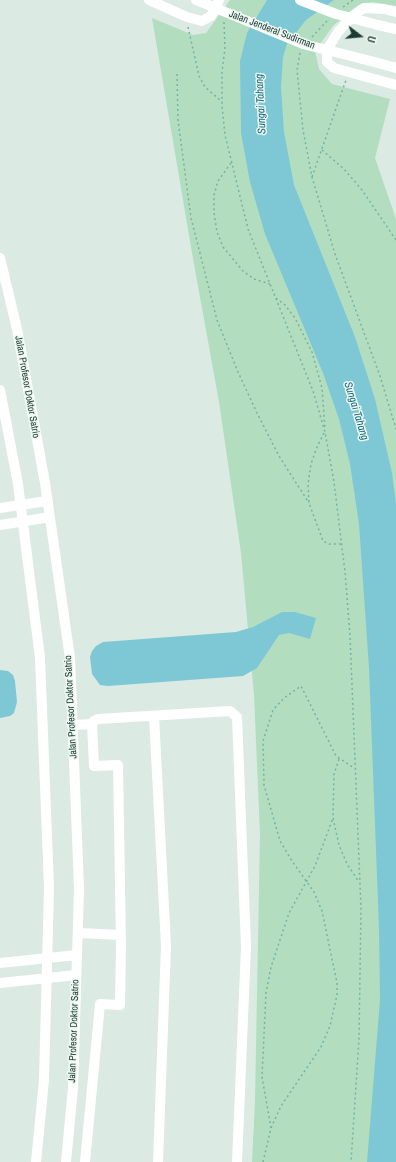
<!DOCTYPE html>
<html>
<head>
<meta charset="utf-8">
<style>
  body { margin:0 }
  #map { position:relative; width:396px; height:1162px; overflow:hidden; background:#dceae4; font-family:"Archivo Narrow",sans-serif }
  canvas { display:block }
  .north { position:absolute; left:340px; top:16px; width:40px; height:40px; -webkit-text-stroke:3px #edf7f2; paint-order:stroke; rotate:106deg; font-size:11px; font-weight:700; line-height:16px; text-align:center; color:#1d3b33 }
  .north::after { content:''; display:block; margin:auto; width:14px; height:18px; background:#1d3b33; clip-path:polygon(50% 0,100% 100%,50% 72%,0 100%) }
</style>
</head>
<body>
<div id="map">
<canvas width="396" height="1162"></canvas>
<div class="north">U</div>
</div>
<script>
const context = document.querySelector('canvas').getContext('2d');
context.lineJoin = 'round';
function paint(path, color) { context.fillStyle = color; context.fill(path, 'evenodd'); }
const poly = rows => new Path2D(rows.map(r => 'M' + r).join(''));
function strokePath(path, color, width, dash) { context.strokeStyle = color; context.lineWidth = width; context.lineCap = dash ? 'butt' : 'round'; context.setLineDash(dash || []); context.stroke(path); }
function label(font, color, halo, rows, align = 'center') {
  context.font = font + ' "Archivo Narrow",sans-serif'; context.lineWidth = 3; context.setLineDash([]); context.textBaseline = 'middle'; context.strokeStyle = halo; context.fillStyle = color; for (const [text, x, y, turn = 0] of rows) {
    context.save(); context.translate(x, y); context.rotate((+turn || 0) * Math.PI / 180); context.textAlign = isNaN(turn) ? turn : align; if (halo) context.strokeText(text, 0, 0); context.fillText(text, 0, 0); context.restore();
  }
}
paint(poly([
  [230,0,396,0,396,6,372,2,358,5,333,26,315,51,319,69,332,84,390,99,375,158,396,219,396,1162,252,1162,255,1100,260,834,254,695,241,553,219,402,192,253,152,18,193,35,206,33]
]), '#b2debf');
paint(poly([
  [267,0,334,0,306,20,287,44,283,57,281,87,284,132,294,185,355,337,375,399,392,473,396,504,396,1162,367,1162,380,1000,379,929,369,668,359,524,350,464,339,419,323,373,265,234,250,182,241,133,240,61,247,33],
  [282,612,295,612,316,618,310,639,289,633,279,635,257,668,243,676,108,686,100,685,92,674,90,657,92,651,96,646,103,642,236,632,253,627],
  [0,670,8,671,13,675,15,681,17,702,14,713,10,716,0,718]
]), '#7ec8d6');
strokePath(poly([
  [343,7,353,0],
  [224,22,225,48,222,72,222,106,225,135,248,229,313,391,325,432,334,482,345,572,350,635,361,909,359,1039,351,1162],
  [188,27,199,76,205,87,221,101],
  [312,37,327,21],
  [300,53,297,70,303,130,312,177,335,254,380,376,396,429],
  [177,74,178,120,191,218,217,320,238,372,257,413,279,456,309,503],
  [322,150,344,169,362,190,396,240],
  [231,163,218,181,214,195,214,213,217,232,223,247,243,271,254,279,270,284],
  [312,177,346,80],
  [276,298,285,305,295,318,312,352,322,388,325,429],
  [324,433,317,447,311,464,308,485,309,503,323,541,329,544,341,544],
  [339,759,334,774,333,818,339,845,347,864,359,882],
  [271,1128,262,1077,266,993,271,967,289,913,315,866,333,818],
  [263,1162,271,1128,281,1106,321,1047,330,1026,337,995,337,983,322,911,314,892,292,861,280,841,264,785,263,741,273,710,284,698,301,686,336,756,354,768]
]), '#79b1a0', 1.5, [2, 3]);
strokePath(poly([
  [149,0,187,17,202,21,211,16,219,0],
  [396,12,384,9,364,8,354,15,338,32,327,50,327,62,334,68,396,85],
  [378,25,396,29],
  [363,59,396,68],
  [0,258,17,329,45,483,70,658,79,889,73,1088,66,1162],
  [0,390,18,484,40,658,49,888,44,1080,36,1162],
  [0,508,47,501],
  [0,525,50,517],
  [154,716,166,946,158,1162],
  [72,725,92,724],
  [78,933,121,935],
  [0,963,77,955],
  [0,983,76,975],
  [85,1162,100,1004,120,1005,121,945,118,765,94,766,92,724,94,721,98,719,230,711,237,717,246,947,237,1162]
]), '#fff', 10);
strokePath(poly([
  [196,0,303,44,363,59],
  [300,0,336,14,378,25]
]), '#fff', 10);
label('10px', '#1d3b33', '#edf7f2', [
  ["Jalan Jenderal Sudirman",272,30,21],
  ["Jalan Profesor Doktor Satrio",27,387,80],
  ["Jalan Profesor Doktor Satrio",71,707,-93],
  ["Jalan Profesor Doktor Satrio",74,1031,-88]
]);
label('italic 11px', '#12697c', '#edf7f2', [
  ["Sungai Tahang",261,104,-93],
  ["Sungai Tahang",356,411,73]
]);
</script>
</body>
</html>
